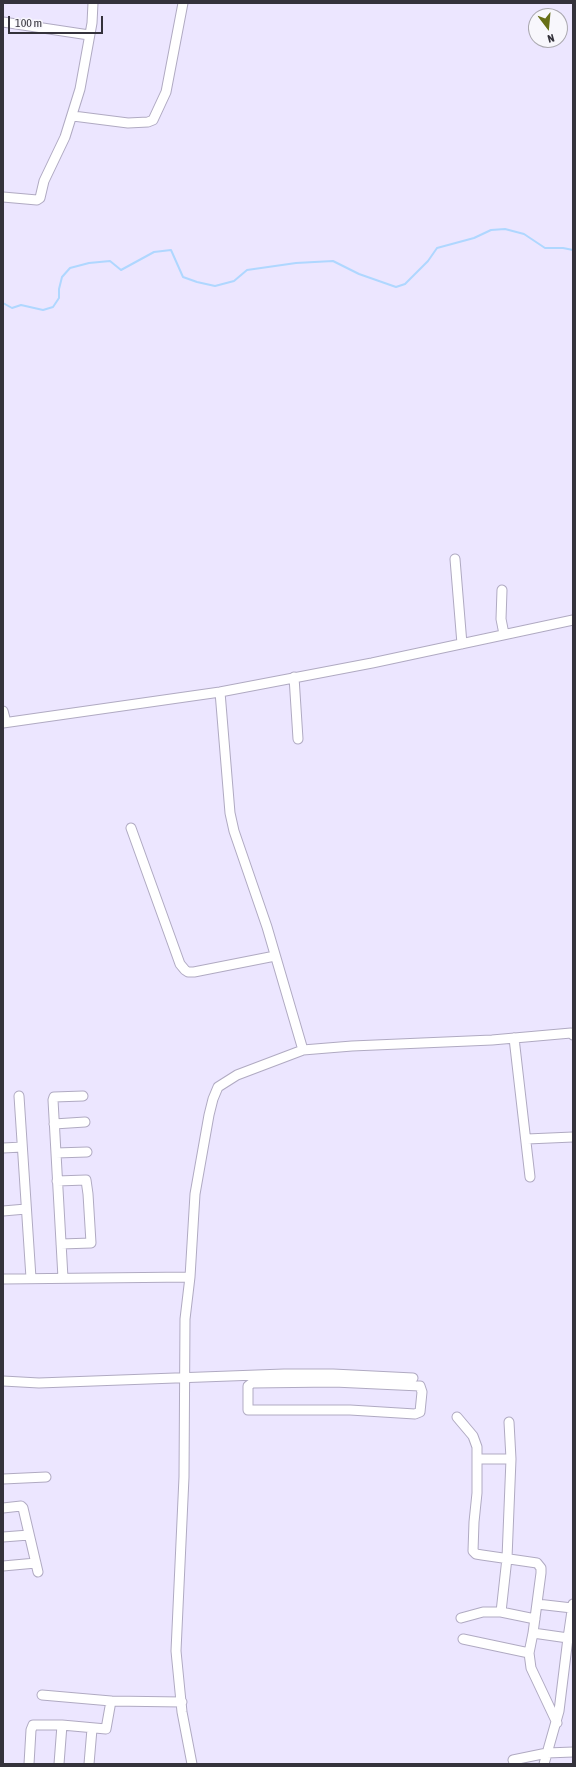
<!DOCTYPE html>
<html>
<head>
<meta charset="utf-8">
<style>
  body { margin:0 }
  #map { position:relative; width:576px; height:1767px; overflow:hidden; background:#ece6ff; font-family:"Asap Condensed",sans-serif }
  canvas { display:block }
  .frame { position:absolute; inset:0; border:4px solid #34323b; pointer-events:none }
  .north { position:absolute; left:528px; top:8px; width:40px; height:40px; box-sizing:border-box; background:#f8f7fc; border:1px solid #aaa8af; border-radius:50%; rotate:164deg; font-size:11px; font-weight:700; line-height:16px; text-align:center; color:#34323b }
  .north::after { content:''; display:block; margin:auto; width:14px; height:18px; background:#676f17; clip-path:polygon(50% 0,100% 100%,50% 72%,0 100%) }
  .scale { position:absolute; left:8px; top:16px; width:95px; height:18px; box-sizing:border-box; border:2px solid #34323b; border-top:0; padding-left:5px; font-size:12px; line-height:14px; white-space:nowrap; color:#34323b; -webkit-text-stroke:3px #f8f7fc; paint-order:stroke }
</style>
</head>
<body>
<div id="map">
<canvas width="576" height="1767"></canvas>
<div class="frame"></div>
<div class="north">N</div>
<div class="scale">100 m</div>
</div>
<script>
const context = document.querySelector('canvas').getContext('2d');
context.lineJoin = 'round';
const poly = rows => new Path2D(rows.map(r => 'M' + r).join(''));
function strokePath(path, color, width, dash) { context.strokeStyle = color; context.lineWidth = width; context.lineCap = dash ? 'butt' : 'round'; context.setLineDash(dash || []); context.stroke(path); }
strokePath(poly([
  [3,303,12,308,21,305,43,310,53,307,59,298,59,289,62,277,70,268,89,263,110,261,121,270,154,252,171,250,183,277,197,282,215,286,234,281,247,270,296,263,333,261,359,274,396,287,405,284,428,261,437,248,474,238,491,230,505,229,524,234,545,248,563,248,573,250]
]), '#afd7ff', 2);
const minor = poly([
  [3,22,89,35],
  [73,116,128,123,148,122,153,120,166,92,183,3],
  [3,197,37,200,40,198,44,181,65,137,80,89,92,23,93,3],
  [455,559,462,644],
  [502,590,501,619,504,634],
  [294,677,298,739],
  [3,711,6,722],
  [3,723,220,692,372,663,573,620],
  [131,828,180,964,185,970,188,972,194,972,275,956],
  [514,1038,530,1177],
  [303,1050,352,1046,492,1040,571,1033,573,1035],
  [19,1096,31,1278],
  [54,1124,85,1122],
  [527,1139,573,1137],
  [3,1148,22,1147],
  [56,1153,87,1152],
  [57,1181,86,1180,88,1194,91,1243,61,1244],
  [3,1211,26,1209],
  [63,1278,53,1100,54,1097,83,1096],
  [3,1279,190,1277],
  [333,1374,334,1382,420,1386,422,1392,420,1412,415,1414,350,1410,248,1410,248,1386,252,1383,334,1382],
  [3,1381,39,1383,284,1374,333,1374,413,1378],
  [457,1417,473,1436,477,1447,477,1493,474,1522,473,1551,476,1554,482,1555,537,1563,541,1568,541,1573,533,1633,568,1638,559,1711,544,1764],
  [509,1422,511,1459,507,1558,501,1612,535,1619],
  [478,1459,511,1459],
  [3,1479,46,1477],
  [3,1508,21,1506,23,1508,38,1572],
  [3,1537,29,1535],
  [3,1566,36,1563],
  [537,1604,572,1608],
  [461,1618,483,1612,501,1612],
  [533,1633,529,1653,531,1668,557,1723],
  [568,1638,573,1604],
  [463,1639,529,1653],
  [42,1695,111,1701,182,1702],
  [513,1760,547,1753,573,1752],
  [29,1764,31,1730,33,1725,62,1725,106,1729,111,1701],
  [59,1764,62,1725],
  [89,1764,92,1729],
  [192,1764,182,1712,176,1651,184,1477,185,1319,190,1277,195,1194,209,1115,213,1099,218,1087,237,1075,303,1050,267,927,234,831,230,813,220,692]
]);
strokePath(minor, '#b0aac2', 11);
strokePath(minor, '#fff', 9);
</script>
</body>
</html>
